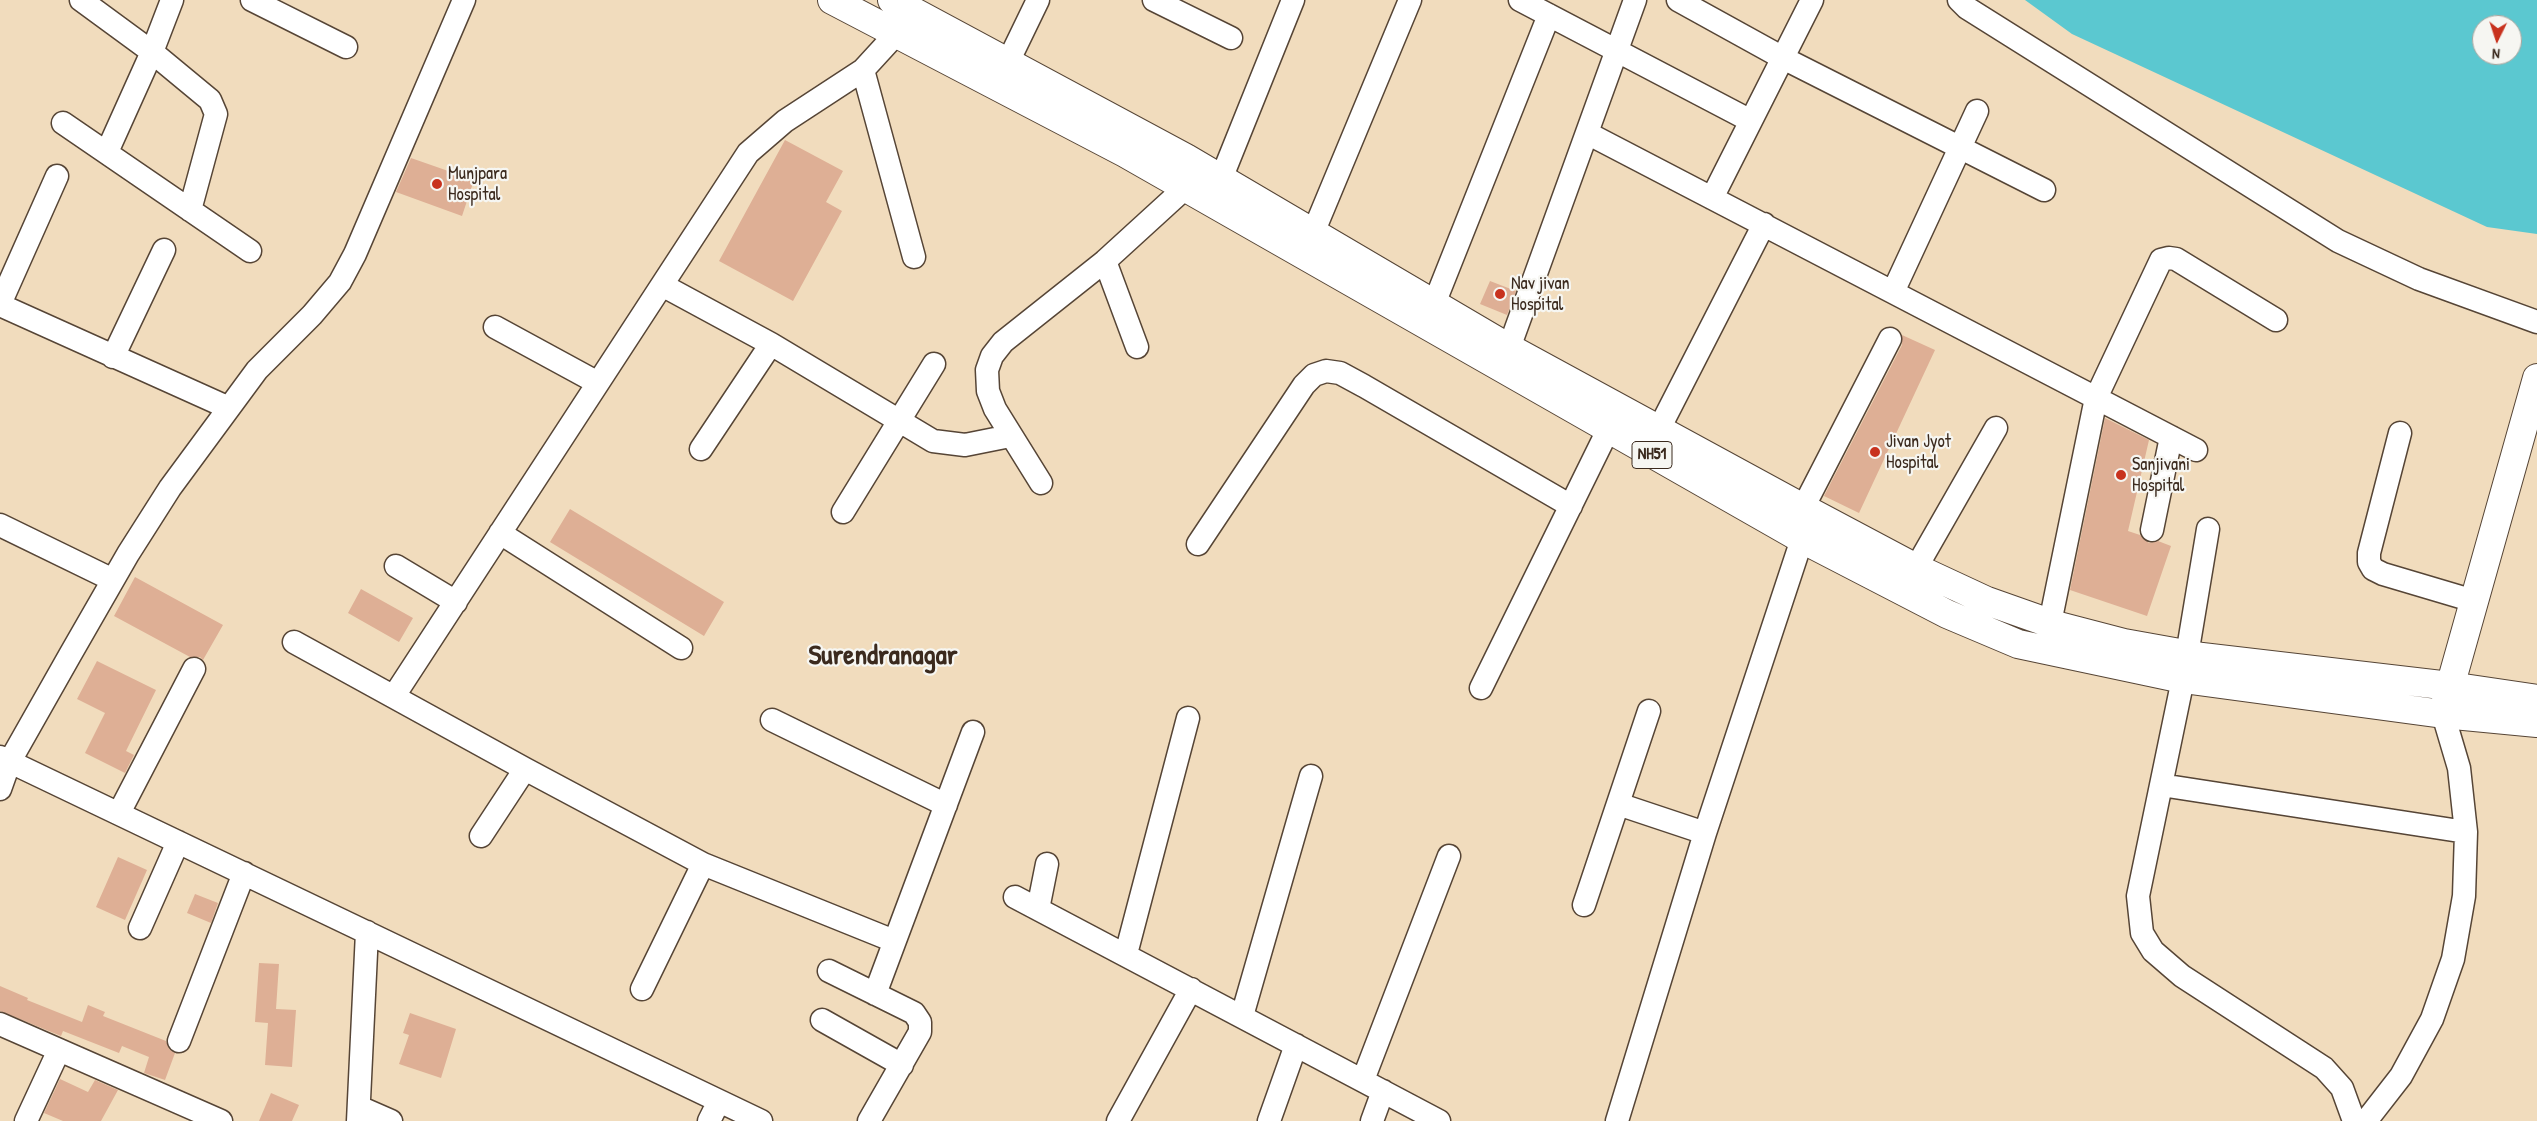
<!DOCTYPE html>
<html>
<head>
<meta charset="utf-8">
<style>
  body { margin:0 }
  #map { position:relative; width:2537px; height:1121px; overflow:hidden; background:#f1dcbd; font-family:"Patrick Hand",sans-serif }
  canvas { display:block }
  .north { position:absolute; left:2472px; top:15px; width:50px; height:50px; box-sizing:border-box; background:#f6f6f2; border:1px solid #aba49d; border-radius:50%; rotate:184deg; font-size:14px; font-weight:700; line-height:20px; text-align:center; color:#3b2a1e }
  .north::after { content:''; display:block; margin:auto; width:18px; height:22px; background:#c8321e; clip-path:polygon(50% 0,100% 100%,50% 72%,0 100%) }
</style>
</head>
<body>
<div id="map">
<canvas width="2537" height="1121"></canvas>
<div class="north">N</div>
</div>
<script>
const context = document.querySelector('canvas').getContext('2d');
context.lineJoin = 'round';
function paint(path, color) { context.fillStyle = color; context.fill(path, 'evenodd'); }
const poly = rows => new Path2D(rows.map(r => 'M' + r).join(''));
function strokePath(path, color, width, dash) { context.strokeStyle = color; context.lineWidth = width; context.lineCap = dash ? 'butt' : 'round'; context.setLineDash(dash || []); context.stroke(path); }
function label(font, color, halo, rows, align = 'center') {
  context.font = font + ' "Patrick Hand",sans-serif'; context.lineWidth = 4.5; context.setLineDash([]); context.textBaseline = 'middle'; context.strokeStyle = halo; context.fillStyle = color; for (const [text, x, y, turn = 0] of rows) {
    context.save(); context.translate(x, y); context.rotate((+turn || 0) * Math.PI / 180); context.textAlign = isNaN(turn) ? turn : align; if (halo) context.strokeText(text, 0, 0); context.fillText(text, 0, 0); context.restore();
  }
}
paint(poly([
  [2025,0,2537,0,2537,234,2487,227,2072,34],
  [2482,25,2512,25,2512,55,2482,55]
]), '#5bc8d0');
paint(poly([
  [785,140,843,171,826,202,842,211,793,301,719,261],
  [411,158,474,180,462,216,396,192],
  [1490,281,1516,291,1507,315,1480,304],
  [1902,335,1935,350,1859,513,1824,496,1902,345],
  [2105,418,2149,440,2128,531,2140,535,2149,543,2158,541,2171,546,2147,616,2070,590],
  [570,509,724,602,704,636,550,542],
  [135,577,223,625,203,660,200,657,190,657,114,616],
  [361,589,413,618,399,642,348,613],
  [97,661,156,690,126,751,134,755,125,773,85,753,105,713,77,699],
  [118,857,147,870,125,920,96,907],
  [195,894,218,903,211,923,187,913],
  [259,963,279,964,276,1009,296,1010,292,1067,265,1065,268,1023,255,1022],
  [0,986,28,998,27,1000,82,1022,88,1005,105,1012,103,1016,166,1041,169,1049,175,1053,165,1080,144,1073,149,1057,122,1046,119,1053,63,1031,61,1036,0,1011],
  [410,1013,456,1029,441,1078,399,1064,409,1035,403,1033],
  [60,1079,88,1092,95,1080,118,1090,101,1121,63,1121,44,1113],
  [271,1093,299,1105,292,1121,259,1121]
]), '#deaf95');
const minor = poly([
  [81,0,152,52,210,100,216,114,190,210],
  [252,0,346,47],
  [1154,0,1231,38],
  [1520,0,1751,121],
  [1678,0,1783,58,2044,190],
  [1959,0,1967,8,2338,241,2419,279,2537,322],
  [1008,62,1038,0],
  [863,70,914,257],
  [63,123,250,251],
  [1587,133,2196,450],
  [107,152,152,52,172,0],
  [1211,193,1221,179,1293,0],
  [1712,198,1812,0],
  [1313,233,1410,0],
  [1105,261,1137,347],
  [662,285,771,344,933,441,965,445,1010,436],
  [1893,292,1977,111],
  [0,304,57,176],
  [1434,304,1549,15],
  [0,305,229,408],
  [495,327,598,383],
  [1509,348,1635,0],
  [113,357,164,250],
  [1659,429,1764,224],
  [2400,433,2369,553,2369,562,2373,569,2383,574,2474,601],
  [701,449,771,344],
  [1041,483,995,409,988,391,987,370,992,356,1003,342,1105,261,1185,188],
  [1803,508,1890,339],
  [843,512,934,364],
  [0,525,113,580],
  [2152,530,2171,437],
  [500,533,681,648],
  [1198,544,1304,385,1314,375,1326,371,1340,373,1364,386,1571,506],
  [396,566,456,602],
  [1916,568,1996,428],
  [2050,623,2096,398,2161,260,2169,258,2176,259,2276,320],
  [294,642,525,769,703,864,894,941],
  [2187,655,2208,529],
  [2183,679,2138,896,2142,933,2153,951,2182,976,2324,1068,2342,1088,2354,1121],
  [1481,688,1608,430],
  [394,696,748,153,785,121,863,70,896,34],
  [772,720,946,805],
  [0,757,761,1121],
  [2161,785,2466,832],
  [0,789,10,761,70,655,128,554,170,488,257,370,312,315,340,282,355,254,464,0],
  [1618,804,1705,833],
  [119,813,194,669],
  [481,836,525,769],
  [1015,897,1439,1121],
  [1584,905,1649,711],
  [1038,909,1047,864],
  [140,928,178,842],
  [1126,954,1188,718],
  [829,971,914,1013,920,1022,920,1032,869,1121],
  [642,989,703,864],
  [875,994,973,732],
  [1242,1016,1311,776],
  [822,1020,902,1065],
  [0,1024,221,1121],
  [179,1041,244,873],
  [1363,1080,1449,856],
  [359,1107,391,1121],
  [26,1121,59,1050],
  [358,1121,367,932],
  [709,1121,719,1101],
  [1118,1121,1191,989],
  [1269,1121,1296,1045],
  [1372,1121,1383,1091],
  [1617,1121,1705,833,1807,524],
  [2366,1121,2401,1076,2432,1019,2453,959,2464,896,2466,832,2459,768,2443,714]
]);
const major = poly([
  [2444,708,2537,378]
]);
const highway = poly([
  [832,0,1125,153,1802,539,1947,614,2018,644,2183,679,2443,714,2537,723],
  [892,0,1186,158,1509,348,1803,508,1916,568,1987,601,2055,625,2124,643,2202,657,2450,686,2537,699]
]);
strokePath(minor, '#564536', 25);
strokePath(major, '#564536', 30);
strokePath(highway, '#564536', 30);
strokePath(minor, '#fff', 22);
strokePath(major, '#fff', 28);
strokePath(highway, '#fff', 28);
for (const [x, y, r, color] of [
  [437,184,6,"#c8321e"],
  [1500,294,6,"#c8321e"],
  [1875,452,6,"#c8321e"],
  [2121,475,6,"#c8321e"]
]) { const dot = new Path2D(); dot.arc(x, y, r, 0, 2 * Math.PI); context.fillStyle = color; context.fill(dot); strokePath(dot, '#f6f6f2', 2); }
for (const [x, y, w] of [
  [1652,455,40]
]) { const box = new Path2D(); box.roundRect(x - w / 2, y - 13.5, w, 27, 4); context.fillStyle = '#f6f6f2'; context.fill(box); strokePath(box, '#3b2a1e', 1); }
label('bold 16px', '#3b2a1e', null, [
  ["NH51",1652,455]
]);
label('18px', '#3b2a1e', '#f6f6f2', [
  ["Munjpara",448,174],
  ["Hospital",448,195],
  ["Nav jivan",1511,284],
  ["Hospital",1511,305],
  ["Jivan Jyot",1886,442],
  ["Hospital",1886,463],
  ["Sanjivani",2132,465],
  ["Hospital",2132,486]
], 'left');
label('bold 28px', '#3b2a1e', '#f6f6f2', [
  ["Surendranagar",883,657]
]);
</script>
</body>
</html>
